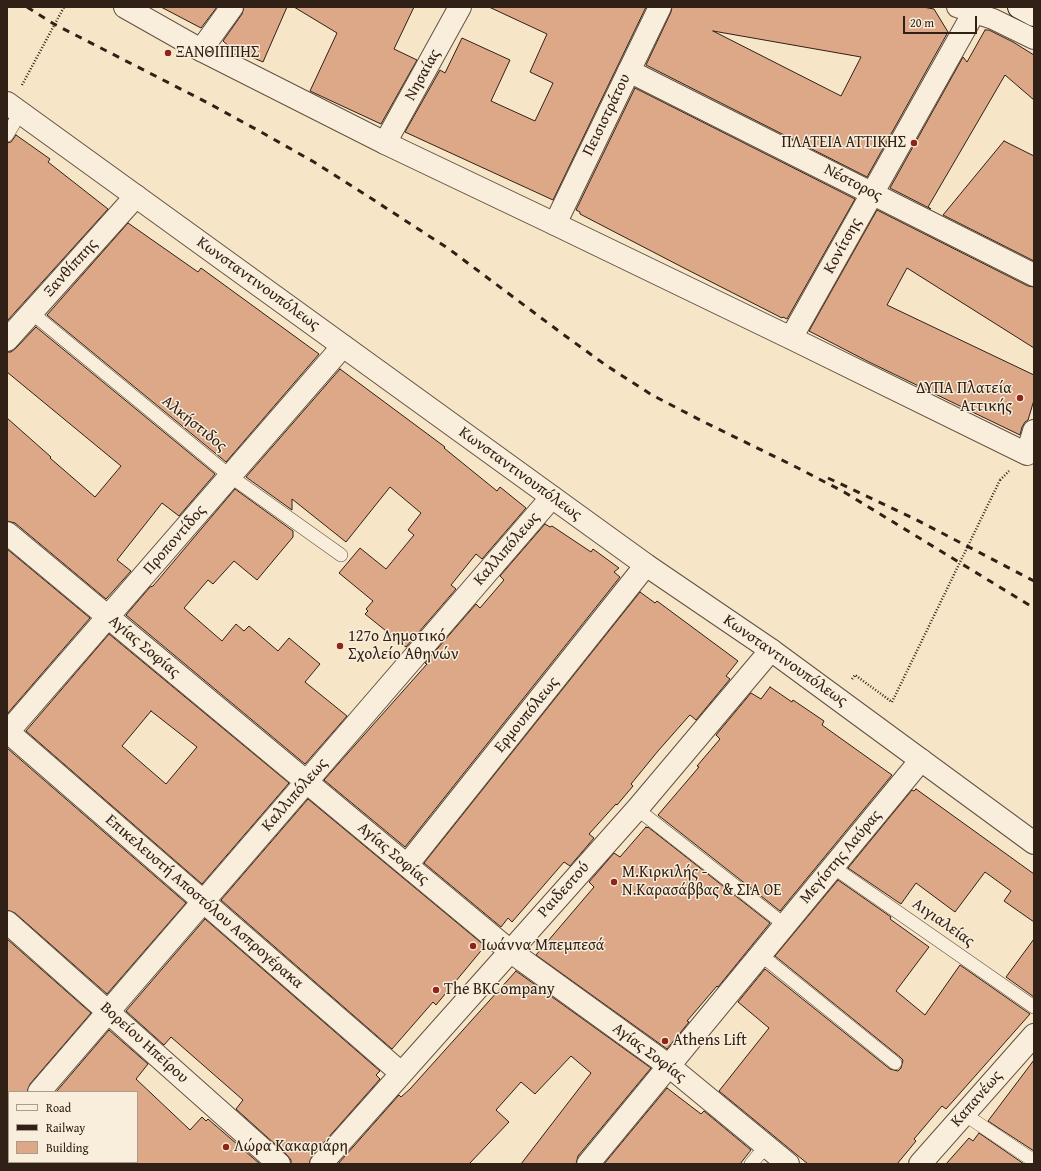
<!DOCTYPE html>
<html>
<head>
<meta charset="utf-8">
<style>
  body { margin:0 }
  #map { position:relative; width:1041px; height:1171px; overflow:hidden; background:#f6e5c7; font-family:"Gentium Book Plus",serif }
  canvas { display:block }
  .frame { position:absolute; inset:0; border:8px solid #312015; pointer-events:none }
  .legend { position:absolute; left:8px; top:1091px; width:130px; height:72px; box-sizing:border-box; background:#f9eedb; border:1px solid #a99c8c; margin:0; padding:5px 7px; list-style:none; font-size:12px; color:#312015 }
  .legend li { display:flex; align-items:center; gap:8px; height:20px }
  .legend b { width:20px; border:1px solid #a99c8c }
  .scale { position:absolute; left:903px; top:16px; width:74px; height:18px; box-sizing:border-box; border:2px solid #312015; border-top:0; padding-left:5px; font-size:12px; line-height:14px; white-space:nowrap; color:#312015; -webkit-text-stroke:3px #f9eedb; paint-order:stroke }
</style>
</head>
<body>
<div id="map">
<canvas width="1041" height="1171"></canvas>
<div class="frame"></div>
<ul class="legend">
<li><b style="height:5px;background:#f9eedb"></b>Road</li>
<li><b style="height:5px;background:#312015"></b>Railway</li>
<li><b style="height:11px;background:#dca888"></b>Building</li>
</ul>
<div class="scale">20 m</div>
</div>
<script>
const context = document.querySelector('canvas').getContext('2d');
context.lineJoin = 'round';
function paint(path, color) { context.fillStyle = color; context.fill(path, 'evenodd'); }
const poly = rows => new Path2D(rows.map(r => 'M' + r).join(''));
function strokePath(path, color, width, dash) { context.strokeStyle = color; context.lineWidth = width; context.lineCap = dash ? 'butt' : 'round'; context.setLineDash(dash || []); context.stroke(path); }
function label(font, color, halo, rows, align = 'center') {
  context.font = font + ' "Gentium Book Plus",serif'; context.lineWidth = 3; context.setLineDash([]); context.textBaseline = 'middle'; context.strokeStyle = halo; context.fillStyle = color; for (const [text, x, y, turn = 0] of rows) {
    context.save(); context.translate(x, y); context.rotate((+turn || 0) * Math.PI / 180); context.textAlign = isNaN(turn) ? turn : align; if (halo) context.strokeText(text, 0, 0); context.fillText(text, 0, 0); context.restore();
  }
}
const building = poly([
  [161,7,217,7,201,28,161,7],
  [244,7,287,7,263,62,231,48,223,41,242,14,244,7],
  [294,7,414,7,394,49,417,60,381,124,310,91,337,33,294,7],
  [489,7,646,7,553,200,405,132,440,70,445,73,462,38,510,60,491,101,535,121,553,83,530,72,547,34,489,7],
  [672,7,923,7,934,9,948,32,867,177,646,65,671,12,672,7],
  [713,31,861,57,841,96,713,31],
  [985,30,989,30,1013,42,1034,55,1034,100,1005,75,928,207,931,209,890,188,963,57,967,62,985,30],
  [635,88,855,199,787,319,783,317,782,318,682,267,580,214,580,212,576,210,635,88],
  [16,135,50,159,48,162,108,209,7,321,7,143,11,142,16,135],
  [1004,141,1034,156,1034,261,943,215,1004,141],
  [877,210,1028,286,1034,287,1034,348,907,268,887,305,1034,375,1034,400,1028,420,1025,422,1022,427,1020,435,869,362,809,331,877,210],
  [128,223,198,272,201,268,319,354,226,462,47,315,128,223],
  [36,327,215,474,179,516,162,503,117,560,131,571,106,599,15,523,7,521,7,418,51,457,50,458,95,497,121,466,7,372,7,352,11,352,16,348,36,327],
  [340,369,445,447,444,448,497,491,500,487,526,508,482,559,476,554,451,585,456,589,406,647,365,614,368,611,366,609,373,601,339,573,360,548,386,569,414,535,408,530,421,513,390,487,346,542,292,499,292,510,246,477,340,369],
  [235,489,293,531,293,537,257,580,234,561,213,584,208,580,184,608,222,641,236,624,244,631,249,626,278,651,289,638,320,664,305,682,347,716,305,764,126,615,150,587,153,586,235,489],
  [545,524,550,527,552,526,591,552,593,549,619,568,614,572,620,577,405,847,324,780,427,664,425,663,476,604,480,608,504,580,500,576,545,524],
  [7,549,90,618,7,714,7,549],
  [640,592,655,603,657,601,738,661,726,676,730,679,696,720,690,715,688,717,658,751,631,784,633,786,617,805,616,804,589,834,594,838,570,866,564,862,512,922,508,918,501,927,424,863,640,592],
  [109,634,289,783,202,884,26,731,109,634],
  [151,711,197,747,166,784,122,746,151,711],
  [770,687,792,702,793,700,824,721,822,725,892,775,780,911,658,815,699,767,697,766,720,739,716,735,751,693,761,699,770,687],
  [7,748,186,903,107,994,15,913,7,910,7,748],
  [916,789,1034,874,1034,922,1004,901,1011,891,985,872,955,912,916,883,901,904,848,868,912,790,914,791,916,789],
  [308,799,485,946,436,1005,433,1002,392,1049,221,900,308,799],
  [646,827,647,828,648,827,770,923,718,987,717,986,687,1021,689,1022,667,1049,536,955,594,887,589,882,614,853,620,857,646,827],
  [838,880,891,917,890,919,929,947,896,991,925,1015,960,965,1030,1014,946,1109,942,1106,914,1139,916,1141,897,1164,808,1164,719,1091,769,1028,738,1002,765,969,890,1069,898,1071,901,1068,903,1060,900,1057,775,956,838,880],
  [205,919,380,1071,376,1075,380,1079,312,1156,309,1164,291,1164,291,1160,287,1155,236,1109,243,1100,171,1037,164,1045,126,1011,205,919],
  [7,939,91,1013,30,1084,27,1092,7,1092,7,939],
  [1034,939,1034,997,1006,977,1034,939],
  [516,971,651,1068,578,1156,576,1164,521,1164,591,1073,571,1056,535,1094,521,1082,496,1110,509,1122,469,1164,338,1164,399,1095,401,1097,410,1089,516,971],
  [109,1030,148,1064,136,1079,190,1130,202,1117,206,1121,208,1119,260,1164,137,1164,137,1092,56,1092,109,1030],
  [1034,1060,1034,1151,988,1121,1034,1060],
  [667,1088,701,1114,704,1111,751,1150,740,1164,604,1164,667,1088],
  [979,1133,1024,1164,946,1164,969,1138,973,1141,979,1133]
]);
paint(building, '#dca888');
strokePath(building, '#312015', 1);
const service = poly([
  [7,135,20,113],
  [32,313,230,476,341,555],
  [637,809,785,925],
  [833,867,1034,1007],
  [761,955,895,1063],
  [964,1114,1034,1161],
  [751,1164,766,1146]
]);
const pedestrian = poly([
  [957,7,993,19,1034,39]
]);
const minor = poly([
  [201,50,232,7],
  [629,71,1034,275],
  [385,143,460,7],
  [555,224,791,338,1027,454,1034,431],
  [791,338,977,7],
  [7,340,136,196],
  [7,533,510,951,669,1066,788,1164],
  [7,731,401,1073],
  [7,733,343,346],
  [407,865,646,565],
  [39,1092,552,497],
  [7,1129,9,1127],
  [321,1164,637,809,771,650],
  [588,1164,921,760],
  [920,1164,1034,1035]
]);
const tertiary = poly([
  [125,7,201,50,385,143,555,224,660,7],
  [7,103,646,565,771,650,1034,843],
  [7,922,279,1164]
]);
const secondary = poly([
  [1019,7,1034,15]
]);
strokePath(service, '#625142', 14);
strokePath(pedestrian, '#625142', 22);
strokePath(minor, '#625142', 24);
strokePath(tertiary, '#625142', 24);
strokePath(secondary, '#312015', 24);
strokePath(poly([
  [22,85,64,7],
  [1000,480,1009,471],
  [852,679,855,675,892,702]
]), '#312015', 2.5, [1, 2]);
strokePath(service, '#f9eedb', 13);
strokePath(pedestrian, '#f9eedb', 20);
strokePath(minor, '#f9eedb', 22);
strokePath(tertiary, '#f9eedb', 22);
strokePath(secondary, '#f9eedb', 22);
strokePath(poly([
  [27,7,54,24,208,103,261,132,314,162,366,195,449,249,564,335,607,366,652,395,700,420,796,467,844,492,1034,608],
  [828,478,915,519,1034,581]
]), '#312015', 3, [7, 7]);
strokePath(poly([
  [892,702,1000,480]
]), '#312015', 2.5, [1, 2]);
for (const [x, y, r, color] of [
  [168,53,4,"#8f2418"],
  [914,143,4,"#8f2418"],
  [1020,398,4,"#8f2418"],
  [340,646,4,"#8f2418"],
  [614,882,4,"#8f2418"],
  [473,946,4,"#8f2418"],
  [436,990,4,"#8f2418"],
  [665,1041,4,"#8f2418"],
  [226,1147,4,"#8f2418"]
]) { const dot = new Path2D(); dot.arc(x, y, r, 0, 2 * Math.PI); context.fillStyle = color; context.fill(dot); strokePath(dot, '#f9eedb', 1.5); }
label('16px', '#312015', '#f9eedb', [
  ["ΞΑΝΘΙΠΠΗΣ",176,53],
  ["ΠΛΑΤΕΙΑ ΑΤΤΙΚΗΣ",906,143,"right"],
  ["ΔΥΠΑ Πλατεία",1012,389,"right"],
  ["Αττικής",1012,407,"right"],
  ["127ο Δημοτικό",348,637],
  ["Σχολείο Αθηνών",348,655],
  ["Μ.Κιρκιλής -",622,873],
  ["Ν.Καρασάββας & ΣΙΑ ΟΕ",622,891],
  ["Ιωάννα Μπεμπεσά",481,946],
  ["The BKCompany",444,990],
  ["Athens Lift",673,1041],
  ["Λώρα Κακαριάρη",234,1147]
], 'left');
label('16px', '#312015', '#f9eedb', [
  ["Νησαίας",423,75,-61],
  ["Πεισιστράτου",607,115,-64],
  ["Νέστορος",853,183,27],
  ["Κονίτσης",843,246,-61],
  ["Ξανθίππης",71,268,-48],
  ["Κωνσταντινουπόλεως",258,284,36],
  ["Αλκήστιδος",194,424,39],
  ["Κωνσταντινουπόλεως",520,474,36],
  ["Προποντίδος",175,540,-49],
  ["Καλλιπόλεως",507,549,-49],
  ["Αγίας Σοφίας",144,647,40],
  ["Κωνσταντινουπόλεως",785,661,35],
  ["Ερμουπόλεως",527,715,-51],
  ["Καλλιπόλεως",295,795,-49],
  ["Αγίας Σοφίας",393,854,40],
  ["Μεγίστης Λαύρας",841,857,-50],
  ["Ραιδεστού",564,890,-48],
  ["Επικελευστή Αποστόλου Ασπρογέρακα",204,902,41],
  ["Αιγιαλείας",943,923,35],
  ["Βορείου Ηπείρου",144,1043,42],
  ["Αγίας Σοφίας",649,1053,37],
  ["Καπανέως",977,1099,-49]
]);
</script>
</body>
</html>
